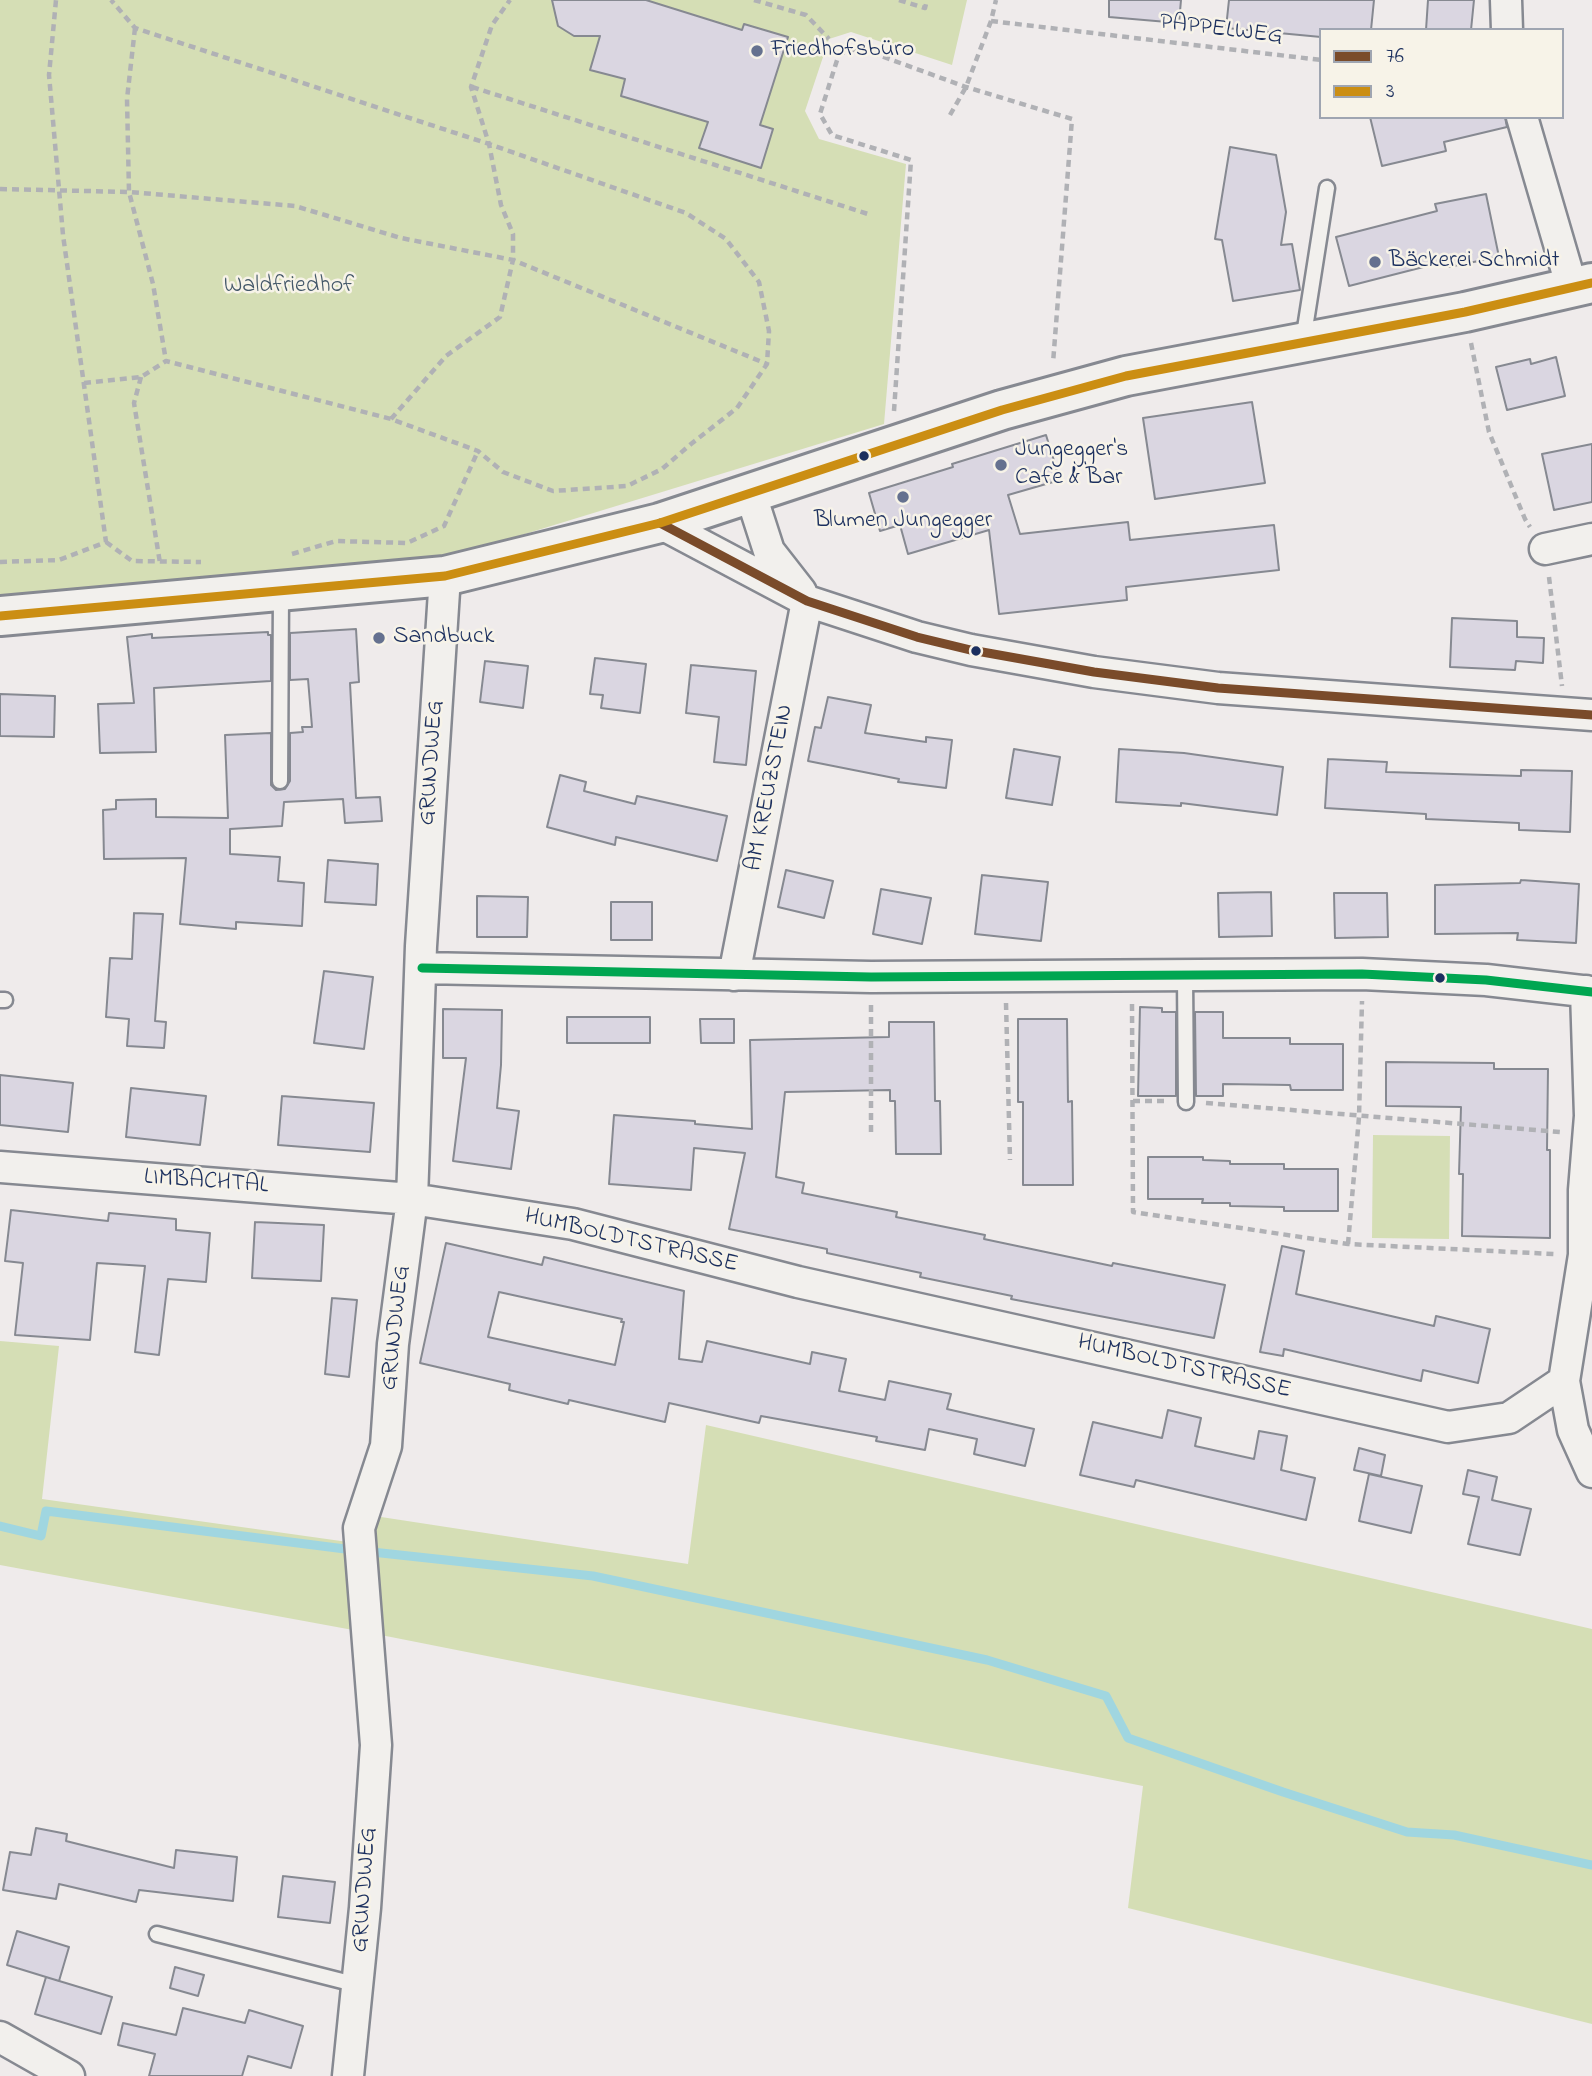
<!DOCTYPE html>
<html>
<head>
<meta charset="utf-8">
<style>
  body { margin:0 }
  #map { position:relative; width:1592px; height:2076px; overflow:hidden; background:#efebeb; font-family:"Indie Flower",sans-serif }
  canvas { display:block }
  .legend { position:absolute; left:1319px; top:28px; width:245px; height:91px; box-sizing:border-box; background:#f7f3e8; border:2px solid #9fa5b1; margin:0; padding:9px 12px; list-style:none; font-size:21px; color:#1b2f5e }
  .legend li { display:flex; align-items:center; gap:14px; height:35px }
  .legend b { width:35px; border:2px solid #9fa5b1 }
</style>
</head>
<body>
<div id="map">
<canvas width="1592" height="2076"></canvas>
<ul class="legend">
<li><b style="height:9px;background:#7a4b2a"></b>76</li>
<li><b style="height:9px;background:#cb8e13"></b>3</li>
</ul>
</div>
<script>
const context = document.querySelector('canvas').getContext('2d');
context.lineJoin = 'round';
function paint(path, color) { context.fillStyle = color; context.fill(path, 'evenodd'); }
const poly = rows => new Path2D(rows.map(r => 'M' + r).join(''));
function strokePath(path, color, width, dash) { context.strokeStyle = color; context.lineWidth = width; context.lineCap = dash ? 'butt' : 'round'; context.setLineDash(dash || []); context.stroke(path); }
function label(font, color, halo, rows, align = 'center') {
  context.font = font + ' "Indie Flower",sans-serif'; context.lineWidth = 5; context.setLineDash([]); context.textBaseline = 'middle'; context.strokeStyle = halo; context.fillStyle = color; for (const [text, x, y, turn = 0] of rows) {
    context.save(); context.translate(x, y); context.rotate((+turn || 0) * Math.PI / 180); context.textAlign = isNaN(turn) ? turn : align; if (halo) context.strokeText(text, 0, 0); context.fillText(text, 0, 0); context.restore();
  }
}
paint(poly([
  [0,0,967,0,952,65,851,32,829,39,805,111,819,139,906,164,884,424,440,560,0,600],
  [1373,1135,1450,1136,1449,1239,1372,1238],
  [0,1341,59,1346,42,1499,348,1542,355,1513,688,1564,706,1425,1592,1629,1592,2024,1128,1908,1143,1786,391,1637,0,1565]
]), '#d5deb5');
strokePath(poly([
  [0,1526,41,1536,46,1511,353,1550],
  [372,1552,593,1576,987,1660,1106,1696,1128,1738,1283,1792,1407,1832,1454,1835,1592,1865]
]), '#a0d6e0', 9);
const building = poly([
  [552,0,646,0,742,30,744,24,788,37,760,125,773,129,761,168,699,148,708,122,621,96,625,79,590,70,600,36,574,36,558,26,552,0],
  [1109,0,1181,0,1179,23,1109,17,1109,0],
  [1229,0,1374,0,1371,30,1321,30,1321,37,1226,28,1229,0],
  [1428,0,1474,0,1471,30,1426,30,1428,0],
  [1370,117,1505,117,1507,127,1444,142,1446,151,1382,166,1370,117],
  [1230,147,1276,155,1286,212,1281,245,1292,244,1300,290,1233,301,1222,240,1215,239,1230,147],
  [1486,194,1499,257,1448,267,1447,261,1349,286,1336,237,1437,211,1435,204,1486,194],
  [1556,357,1565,396,1507,410,1496,367,1530,359,1531,364,1556,357],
  [1252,402,1265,483,1155,499,1143,418,1252,402],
  [1046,435,1060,480,1008,495,1020,534,1128,522,1130,540,1274,525,1279,570,1126,587,1127,600,999,614,989,530,908,554,900,525,880,531,869,493,953,467,952,464,1046,435],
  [1592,444,1592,502,1554,510,1542,454,1592,444],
  [1452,618,1517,621,1517,637,1544,638,1543,663,1516,661,1515,670,1450,667,1452,618],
  [356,629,359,682,350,683,356,798,380,797,382,821,345,823,343,799,284,802,282,826,230,829,230,854,280,857,278,881,304,883,302,926,236,922,236,929,180,924,186,858,104,859,103,810,116,809,116,800,156,799,156,817,228,818,225,735,271,733,271,785,276,790,285,789,290,781,290,733,303,732,302,727,312,727,308,679,290,680,290,633,356,629],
  [268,632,268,635,271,635,271,681,154,688,156,752,100,753,98,704,134,703,127,637,152,634,152,638,268,632],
  [595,658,646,664,640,713,601,708,603,695,590,694,595,658],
  [485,661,528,666,523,708,480,702,485,661],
  [691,665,756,671,746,765,714,762,719,717,686,713,691,665],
  [0,694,55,696,54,737,0,736,0,694],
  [828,697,871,705,865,733,926,742,926,737,952,740,946,788,898,782,899,779,808,761,815,727,821,728,828,697],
  [1014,749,1060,757,1052,805,1006,798,1014,749],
  [1119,749,1184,753,1283,767,1277,815,1181,803,1181,806,1116,802,1119,749],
  [1328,759,1387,762,1386,772,1521,776,1521,770,1572,771,1570,832,1519,830,1519,823,1426,819,1426,814,1325,808,1328,759],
  [560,775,586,782,584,791,635,804,637,796,727,816,717,861,616,837,615,845,547,827,560,775],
  [328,860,378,864,376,905,325,902,328,860],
  [786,870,833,881,824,918,778,907,786,870],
  [982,875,1048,882,1041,941,975,934,982,875],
  [1521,880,1579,884,1576,943,1517,940,1518,933,1435,934,1435,885,1520,883,1521,880],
  [881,889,931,898,922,944,873,934,881,889],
  [1271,892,1272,936,1219,937,1218,893,1271,892],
  [1334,893,1387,893,1388,937,1335,938,1334,893],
  [477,896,528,897,527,937,477,937,477,896],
  [611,902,652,902,652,940,611,940,611,902],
  [134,913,163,914,155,1021,166,1022,164,1048,127,1046,129,1019,106,1017,110,958,132,959,134,913],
  [324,971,373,977,364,1049,314,1043,324,971],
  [1140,1007,1162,1008,1162,1012,1176,1012,1176,1096,1138,1096,1140,1007],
  [443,1009,502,1010,501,1065,497,1108,519,1111,511,1169,453,1161,466,1058,443,1058,443,1009],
  [1195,1012,1223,1012,1223,1038,1290,1038,1290,1044,1343,1044,1343,1090,1291,1090,1290,1085,1223,1084,1223,1096,1196,1096,1195,1012],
  [567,1017,650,1017,650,1043,567,1043,567,1017],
  [700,1019,734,1019,734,1043,701,1043,700,1019],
  [1018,1019,1067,1019,1068,1102,1072,1101,1073,1185,1023,1185,1023,1102,1018,1102,1018,1019],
  [889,1022,934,1022,935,1101,940,1101,941,1154,896,1154,895,1101,890,1101,890,1090,785,1092,776,1177,804,1183,802,1193,897,1212,896,1217,985,1235,984,1239,1112,1266,1113,1263,1225,1285,1214,1338,1011,1299,1012,1296,920,1277,921,1273,827,1253,827,1249,729,1229,745,1153,694,1148,691,1190,609,1184,614,1115,695,1121,695,1124,752,1129,750,1040,889,1037,889,1022],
  [1386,1062,1494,1063,1494,1069,1548,1069,1547,1150,1550,1150,1550,1238,1462,1236,1463,1174,1459,1174,1461,1107,1386,1106,1386,1062],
  [0,1075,73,1083,68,1132,0,1125,0,1075],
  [131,1088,206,1096,200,1145,126,1137,131,1088],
  [282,1096,374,1103,370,1152,278,1145,282,1096],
  [1148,1157,1203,1157,1203,1160,1230,1161,1230,1164,1284,1164,1284,1169,1338,1169,1338,1211,1284,1211,1284,1207,1230,1206,1230,1203,1202,1203,1203,1199,1148,1199,1148,1157],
  [11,1210,108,1221,109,1213,176,1219,176,1230,210,1233,206,1282,168,1279,159,1355,135,1352,145,1266,97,1263,90,1340,15,1335,23,1263,5,1261,11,1210],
  [255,1222,324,1225,321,1281,252,1278,255,1222],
  [446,1243,542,1265,544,1257,684,1291,679,1359,702,1362,707,1341,810,1364,812,1352,846,1359,839,1391,885,1400,889,1381,951,1394,947,1409,1034,1429,1025,1466,974,1454,977,1439,929,1429,925,1450,876,1441,877,1437,761,1416,759,1423,669,1403,665,1422,569,1400,568,1404,509,1390,510,1384,420,1363,446,1243],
  [499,1292,622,1319,621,1322,624,1322,615,1365,488,1337,499,1292],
  [1282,1246,1304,1251,1296,1294,1434,1326,1436,1316,1490,1329,1478,1383,1423,1370,1421,1381,1284,1349,1283,1356,1260,1352,1282,1246],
  [332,1298,357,1300,349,1377,325,1374,332,1298],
  [1168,1410,1201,1418,1195,1446,1254,1459,1259,1431,1287,1436,1281,1470,1315,1478,1306,1520,1136,1480,1134,1487,1080,1475,1093,1422,1162,1438,1168,1410],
  [1359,1448,1385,1455,1381,1476,1354,1470,1359,1448],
  [1468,1470,1497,1477,1492,1500,1531,1509,1520,1555,1468,1544,1479,1497,1463,1494,1468,1470],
  [1369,1474,1422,1486,1411,1533,1359,1521,1369,1474],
  [36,1828,67,1834,66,1841,174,1868,176,1850,237,1857,233,1901,139,1890,136,1902,59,1884,56,1899,3,1890,10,1852,31,1855,36,1828],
  [283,1876,335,1882,330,1923,278,1917,283,1876],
  [17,1931,69,1947,59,1981,7,1965,17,1931],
  [175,1967,204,1975,198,1996,170,1988,175,1967],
  [46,1977,112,1997,101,2034,35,2014,46,1977],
  [183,2008,245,2023,249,2010,303,2026,291,2068,248,2056,242,2076,149,2076,155,2054,118,2045,123,2023,176,2035,183,2008]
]);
paint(building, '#dad6e1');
strokePath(building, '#868991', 2);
const service = poly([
  [1303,341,1327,188],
  [280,781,281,592],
  [1185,976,1186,1102],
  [0,1000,5,1000],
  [157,1934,358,1985]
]);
const minor = poly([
  [1506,0,1507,30],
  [1522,117,1572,288],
  [750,492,769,551,801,592],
  [660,523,807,601,917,637,971,650,1094,672,1218,688,1592,715],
  [1545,549,1592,539],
  [422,968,871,977,1362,974,1486,980,1592,992],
  [734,975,807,601],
  [0,1167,412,1199,573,1224,798,1282,1448,1427,1509,1418,1564,1381,1584,1255,1584,1190,1590,1116,1586,991],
  [1564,1381,1573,1430,1592,1472],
  [0,2037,69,2076],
  [348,2076,365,1908,376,1745,359,1528,386,1446,393,1344,412,1199,421,946,445,576]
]);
const secondary = poly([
  [0,616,445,576,660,523,1002,410,1126,376,1465,312,1592,283]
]);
strokePath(service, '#868991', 19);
strokePath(minor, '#868991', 35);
strokePath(secondary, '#868991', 44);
strokePath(poly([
  [754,0,806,15,829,39],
  [899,0,925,8,927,0],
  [991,21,1321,60],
  [135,28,127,99,129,192,153,284,166,361],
  [472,87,868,214],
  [950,115,966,87,991,21,996,0],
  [0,189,129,192,295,206,401,238,513,260,767,364],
  [1471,343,1489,432,1525,519,1530,527],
  [141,377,134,403,160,563],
  [84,383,141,377,166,361,391,419,478,451,503,472,553,491,627,486,662,469,691,444,737,408,767,364,769,331,759,282,726,239,686,213,489,144,135,28,111,0],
  [894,411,911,160,832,135,820,114,839,54,859,48,966,87,1072,119,1053,363],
  [391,419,446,356,500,317,513,260,513,234,501,205,489,144,471,87,492,25,510,0],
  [106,542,132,561,201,562],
  [292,554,336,541,407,543,444,526,478,451],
  [0,562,59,560,106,542,63,235,49,75,56,0],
  [1549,577,1562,686],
  [1006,1003,1010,1160],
  [1132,1004,1133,1212,1348,1244,1554,1254],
  [871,1005,871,1134],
  [1133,1101,1166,1101],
  [1206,1103,1560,1132],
  [1348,1244,1359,1117,1362,1001]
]), '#b0b1b5', 4.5, [7, 5]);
strokePath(service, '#f2f0ed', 14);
strokePath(minor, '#f2f0ed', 30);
strokePath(secondary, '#f2f0ed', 38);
strokePath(poly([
  [660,523,807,601,917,637,971,650,1094,672,1218,688,1592,715]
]), '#7a4b2a', 9);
strokePath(poly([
  [0,616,445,576,660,523,1002,410,1126,376,1465,312,1592,283]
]), '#cb8e13', 9);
strokePath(poly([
  [422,968,871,977,1362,974,1486,980,1592,992]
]), '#00a651', 9);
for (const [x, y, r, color] of [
  [757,51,7,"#65718f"],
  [1375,262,7,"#65718f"],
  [864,456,6,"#1b2f5e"],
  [1001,465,7,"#65718f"],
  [903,497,7,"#65718f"],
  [379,638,7,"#65718f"],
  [976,651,6,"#1b2f5e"],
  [1440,978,6,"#1b2f5e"]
]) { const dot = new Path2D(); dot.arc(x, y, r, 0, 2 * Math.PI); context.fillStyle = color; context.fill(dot); strokePath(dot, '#f7f3e8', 2.5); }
label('24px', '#1b2f5e', '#f7f3e8', [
  ["PAPPELWEG",1221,31,7],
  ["GRUNDWEG",433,763,-86],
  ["AM KREUZSTEIN",771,788,-79],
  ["LIMBACHTAL",206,1183,4],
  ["HUMBOLDTSTRASSE",631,1242,13],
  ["GRUNDWEG",397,1328,-84],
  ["HUMBOLDTSTRASSE",1184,1368,13],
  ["GRUNDWEG",366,1890,-86]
]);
label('24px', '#1b2f5e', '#f7f3e8', [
  ["Friedhofsbüro",771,51],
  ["Bäckerei Schmidt",1389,262],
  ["Jungegger's",1015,451],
  ["Cafe & Bar",1015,479],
  ["Blumen Jungegger",903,522,"center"],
  ["Sandbuck",393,638]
], 'left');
label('24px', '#445869', '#f7f3e8', [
  ["Waldfriedhof",289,287]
]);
</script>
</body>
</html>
